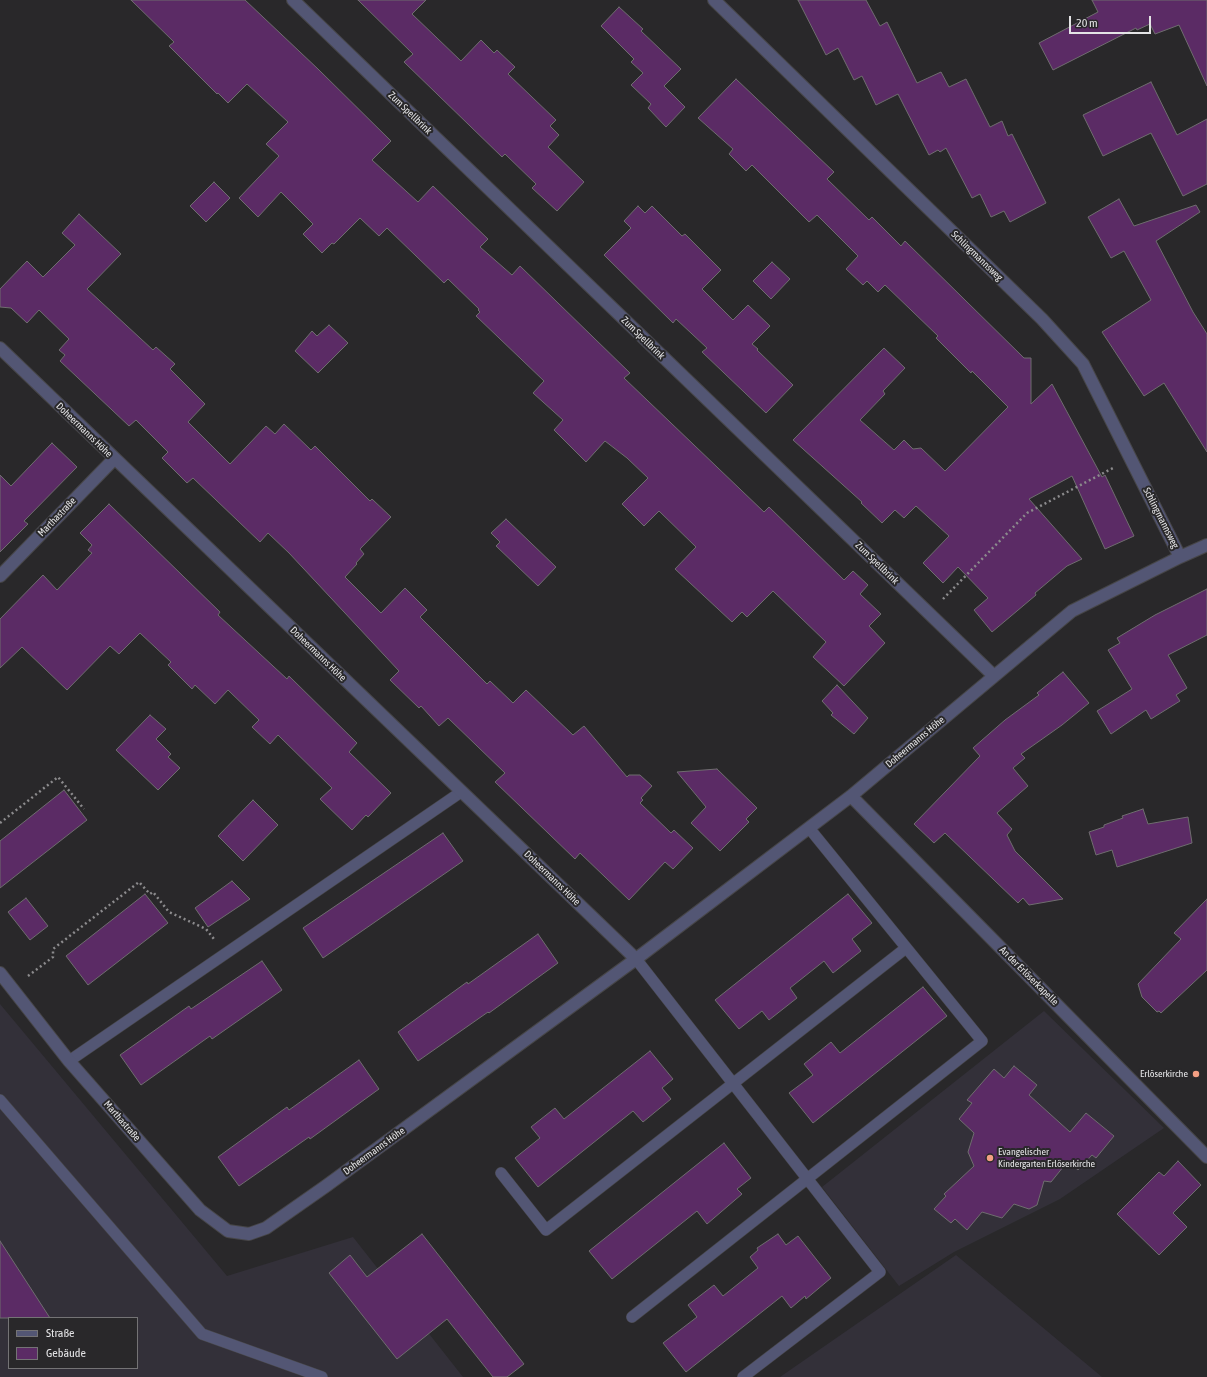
<!DOCTYPE html>
<html>
<head>
<meta charset="utf-8">
<style>
  body { margin:0 }
  #map { position:relative; width:1207px; height:1377px; overflow:hidden; background:#29282a; font-family:"Asap Condensed",sans-serif }
  canvas { display:block }
  .legend { position:absolute; left:8px; top:1317px; width:130px; height:52px; box-sizing:border-box; background:#29282a; border:1px solid #747375; margin:0; padding:5px 7px; list-style:none; font-size:12px; color:#e4e4e6 }
  .legend li { display:flex; align-items:center; gap:8px; height:20px }
  .legend b { width:20px; border:1px solid #747375 }
  .scale { position:absolute; left:1069px; top:16px; width:82px; height:18px; box-sizing:border-box; border:2px solid #e4e4e6; border-top:0; padding-left:5px; font-size:12px; line-height:14px; white-space:nowrap; color:#e4e4e6; -webkit-text-stroke:3px #29282a; paint-order:stroke }
</style>
</head>
<body>
<div id="map">
<canvas width="1207" height="1377"></canvas>
<ul class="legend">
<li><b style="height:5px;background:#535674"></b>Straße</li>
<li><b style="height:11px;background:#5b2b65"></b>Gebäude</li>
</ul>
<div class="scale">20 m</div>
</div>
<script>
const context = document.querySelector('canvas').getContext('2d');
context.lineJoin = 'round';
function paint(path, color) { context.fillStyle = color; context.fill(path, 'evenodd'); }
const poly = rows => new Path2D(rows.map(r => 'M' + r).join(''));
function strokePath(path, color, width, dash) { context.strokeStyle = color; context.lineWidth = width; context.lineCap = dash ? 'butt' : 'round'; context.setLineDash(dash || []); context.stroke(path); }
function label(font, color, halo, rows, align = 'center') {
  context.font = font + ' "Asap Condensed",sans-serif'; context.lineWidth = 4; context.setLineDash([]); context.textBaseline = 'middle'; context.strokeStyle = halo; context.fillStyle = color; for (const [text, x, y, turn = 0] of rows) {
    context.save(); context.translate(x, y); context.rotate((+turn || 0) * Math.PI / 180); context.textAlign = isNaN(turn) ? turn : align; if (halo) context.strokeText(text, 0, 0); context.fillText(text, 0, 0); context.restore();
  }
}
paint(poly([
  [0,1004,227,1276,353,1237,463,1377,0,1377],
  [9,1318,137,1318,137,1368,9,1368],
  [1044,1011,1164,1128,1060,1199,954,1252,899,1286,822,1187],
  [956,1255,1102,1377,780,1377]
]), '#333039');
const building = poly([
  [131,0,245,0,318,69,391,141,372,160,418,202,433,186,488,239,480,247,512,275,520,266,630,373,624,378,764,512,769,507,844,580,853,571,868,585,860,594,881,614,869,626,885,643,844,686,813,657,826,642,773,591,747,617,742,612,732,622,675,569,696,547,659,511,644,526,622,504,648,478,627,458,605,441,586,462,554,430,563,420,533,393,544,381,476,316,480,312,478,310,479,309,448,279,444,283,387,228,379,236,360,218,334,244,332,243,322,253,303,234,313,224,281,192,258,217,239,198,279,156,266,144,288,122,247,84,228,103,218,93,217,94,169,46,174,42,131,0],
  [358,0,426,0,412,14,461,61,481,40,494,53,497,50,515,67,508,74,556,120,550,126,559,135,548,147,584,182,557,211,532,188,536,184,505,154,502,157,404,62,413,54,358,0],
  [798,0,866,0,880,26,887,22,917,83,941,72,949,87,966,79,990,127,1002,121,1008,136,1012,134,1046,203,1010,222,1004,211,991,217,980,194,972,198,946,148,940,152,938,150,929,155,898,94,876,105,862,76,854,80,838,48,826,55,798,0],
  [1092,0,1207,0,1207,86,1179,25,1155,34,1150,24,1137,30,1136,28,1053,70,1039,43,1098,12,1092,0],
  [619,7,643,29,641,31,681,69,664,86,685,107,666,127,648,108,651,104,631,85,643,73,631,62,634,59,601,26,619,7],
  [736,79,834,172,827,179,869,220,872,217,901,246,905,241,1024,358,1031,358,1031,404,1052,384,1102,477,1105,475,1134,536,1105,549,1072,476,1029,499,1082,559,1067,566,1035,593,1036,595,992,632,974,610,988,598,958,567,943,583,923,563,949,536,916,506,904,518,895,510,882,523,861,503,862,502,793,440,884,348,905,368,883,391,885,394,860,420,894,450,904,440,913,449,921,448,945,471,1008,407,972,371,971,373,936,338,938,336,885,285,878,292,867,281,863,285,846,269,858,256,817,215,809,222,752,165,746,171,729,154,733,149,698,118,736,79],
  [1151,82,1177,135,1207,119,1207,184,1183,196,1151,133,1103,156,1083,115,1151,82],
  [214,182,230,198,206,222,190,206,214,182],
  [1119,199,1134,226,1196,205,1200,212,1156,241,1193,312,1207,334,1207,452,1164,383,1144,396,1102,332,1151,300,1124,251,1111,258,1088,217,1119,199],
  [638,206,645,213,652,206,682,236,685,234,721,270,702,289,733,320,748,305,770,326,752,344,758,349,757,350,793,385,766,413,702,352,707,348,676,319,673,323,604,255,631,228,624,221,638,206],
  [79,214,121,254,87,289,153,350,156,347,175,364,170,369,205,404,188,422,230,464,266,426,275,434,284,424,311,450,315,446,370,501,372,499,391,517,360,549,364,554,356,563,357,564,345,577,381,613,405,588,427,610,420,617,487,684,490,681,513,703,526,690,573,735,584,726,627,777,629,775,640,775,652,786,641,798,643,800,640,803,671,833,674,830,693,848,673,869,665,862,629,900,580,853,575,859,495,782,505,773,448,718,439,726,421,706,419,708,390,680,399,671,289,553,268,533,260,542,193,478,187,483,162,458,168,452,136,420,129,426,60,361,65,355,59,350,69,339,39,310,27,323,11,308,0,307,0,289,27,261,43,277,75,245,62,233,79,214],
  [772,262,790,279,771,299,753,281,772,262],
  [329,325,348,343,318,373,295,351,312,331,317,336,329,325],
  [52,443,77,467,24,521,28,524,0,552,0,475,11,486,52,443],
  [109,504,220,612,218,615,287,679,289,676,357,743,349,752,391,793,368,817,366,815,352,830,320,799,332,788,278,735,270,744,252,727,259,720,228,690,215,704,195,685,192,689,168,665,171,662,140,633,119,654,110,646,67,690,22,647,0,668,0,619,43,575,57,590,92,553,88,550,92,545,80,533,109,504],
  [506,519,556,567,538,586,496,546,500,542,491,533,506,519],
  [1207,589,1207,635,1168,655,1187,688,1176,695,1180,701,1151,719,1146,710,1111,734,1097,711,1132,689,1108,650,1120,643,1117,638,1155,615,1207,589],
  [1063,672,1089,703,1062,725,1021,754,1025,758,1013,768,1028,786,997,813,1012,829,1007,835,1015,851,1063,899,1029,905,1023,898,1018,903,945,833,934,843,914,824,980,756,973,748,1005,720,1039,695,1037,693,1063,672],
  [837,685,868,718,854,734,831,715,833,713,822,701,837,685],
  [150,715,166,729,156,739,171,754,168,757,180,768,158,790,116,750,150,715],
  [717,769,757,808,746,819,749,822,720,851,691,823,706,807,677,772,717,769],
  [64,790,87,820,0,888,0,841,64,790],
  [253,800,278,825,243,861,218,836,253,800],
  [1143,809,1148,824,1188,817,1192,843,1117,867,1112,850,1096,855,1089,832,1104,827,1104,825,1123,818,1122,816,1143,809],
  [443,833,463,861,323,958,303,928,443,833],
  [232,881,250,899,208,927,195,908,232,881],
  [145,894,168,923,88,985,66,956,145,894],
  [848,894,872,923,852,939,861,951,833,973,824,961,790,988,797,998,769,1020,762,1011,739,1029,715,1000,848,894],
  [26,898,48,926,30,940,8,912,26,898],
  [1207,899,1207,970,1161,1013,1159,1011,1157,1012,1142,997,1138,984,1181,939,1174,933,1207,899],
  [538,934,558,963,489,1013,488,1012,418,1061,398,1032,467,982,468,984,538,934],
  [262,961,282,990,212,1039,210,1036,141,1085,120,1055,189,1006,191,1009,262,961],
  [923,987,947,1016,813,1123,789,1093,813,1075,804,1064,831,1042,840,1053,923,987],
  [650,1051,673,1079,662,1088,671,1099,643,1122,633,1111,538,1187,515,1158,540,1138,531,1127,555,1108,564,1119,650,1051],
  [359,1060,379,1089,310,1139,309,1137,239,1186,218,1157,287,1107,289,1110,359,1060],
  [1014,1066,1037,1085,1029,1095,1070,1132,1086,1113,1114,1136,1096,1158,1092,1155,1078,1170,1068,1161,1051,1182,1044,1181,1037,1205,1029,1209,1014,1204,1002,1218,982,1212,967,1230,955,1219,951,1223,934,1209,946,1196,944,1194,974,1166,968,1152,974,1133,959,1119,972,1103,967,1100,994,1069,1004,1078,1014,1066],
  [724,1143,751,1178,737,1189,742,1194,707,1224,697,1211,612,1279,589,1251,724,1143],
  [1178,1161,1201,1185,1173,1213,1187,1227,1159,1255,1117,1214,1159,1172,1164,1176,1178,1161],
  [422,1234,524,1364,507,1377,493,1377,447,1319,397,1359,329,1273,350,1255,367,1277,422,1234],
  [778,1234,786,1245,798,1236,831,1278,806,1299,805,1296,791,1308,782,1296,686,1372,663,1343,697,1317,688,1305,714,1285,723,1296,758,1268,750,1257,758,1250,757,1248,778,1234],
  [0,1241,50,1318,0,1318,0,1241]
]);
paint(building, '#5b2b65');
strokePath(building, '#6f6d6f', 1);
const service = poly([
  [636,959,880,1272,743,1377],
  [69,1061,461,792],
  [0,1100,202,1334,322,1377],
  [501,1173,546,1230,906,948],
  [632,1317,982,1041,809,828]
]);
const minor = poly([
  [293,0,994,676],
  [714,0,1042,319,1083,364,1180,557],
  [0,348,636,959],
  [0,576,114,459],
  [851,796,1207,1157],
  [0,973,69,1061,200,1210,228,1231,249,1234,266,1228,326,1186,636,959,851,796,1072,611,1180,557,1207,545]
]);
strokePath(service, '#474648', 12);
strokePath(minor, '#474648', 14);
strokePath(poly([
  [943,599,1027,513,1113,468],
  [0,823,58,777,84,809],
  [28,976,53,957,53,949,139,882,150,894,153,892,169,912,206,929,214,939]
]), '#8c8b8d', 2.5, [2, 3]);
strokePath(service, '#535674', 11);
strokePath(minor, '#535674', 12);
for (const [x, y, r, color] of [
  [1196,1074,4,"#f39f83"],
  [990,1158,4,"#f39f83"]
]) { const dot = new Path2D(); dot.arc(x, y, r, 0, 2 * Math.PI); context.fillStyle = color; context.fill(dot); strokePath(dot, '#29282a', 1.5); }
label('10px', '#e4e4e6', '#29282a', [
  ["Zum Spellbrink",410,113,44],
  ["Schlingmannsweg",977,256,44],
  ["Zum Spellbrink",643,338,44],
  ["Doheermanns Höhe",84,430,44],
  ["Marthastraße",57,517,-46],
  ["Schlingmannsweg",1161,518,63],
  ["Zum Spellbrink",877,563,44],
  ["Doheermanns Höhe",318,654,44],
  ["Doheermanns Höhe",915,742,-40],
  ["Doheermanns Höhe",552,878,44],
  ["An der Erlöserkapelle",1029,976,45],
  ["Marthastraße",122,1121,49],
  ["Doheermanns Höhe",374,1151,-36]
]);
label('10px', '#e4e4e6', '#29282a', [
  ["Erlöserkirche",1188,1074],
  ["Evangelischer",998,1152,"left"],
  ["Kindergarten Erlöserkirche",998,1164,"left"]
], 'right');
</script>
</body>
</html>
